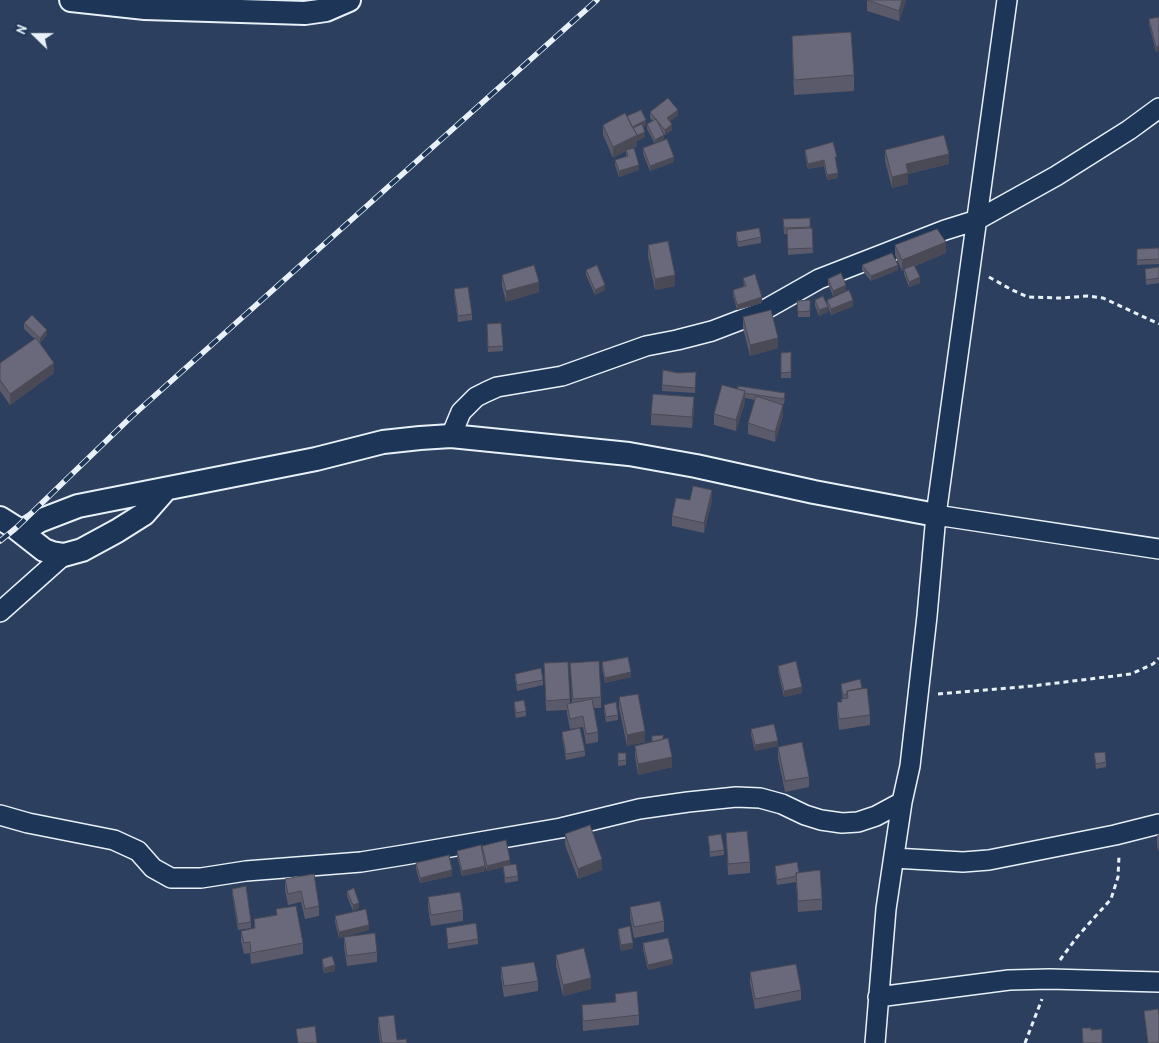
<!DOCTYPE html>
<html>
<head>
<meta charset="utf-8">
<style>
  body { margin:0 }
  #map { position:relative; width:1159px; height:1043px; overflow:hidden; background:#2c3f5e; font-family:"Patrick Hand",sans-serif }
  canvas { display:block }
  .north { position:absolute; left:10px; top:10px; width:50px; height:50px; -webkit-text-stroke:4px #1d3557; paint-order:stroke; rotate:292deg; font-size:14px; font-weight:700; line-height:20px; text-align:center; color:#e8f1f8 }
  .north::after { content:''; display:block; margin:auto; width:18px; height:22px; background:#e8f1f8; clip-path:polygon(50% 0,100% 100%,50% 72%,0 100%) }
</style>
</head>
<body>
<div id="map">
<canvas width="1159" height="1043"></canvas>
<div class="north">N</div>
</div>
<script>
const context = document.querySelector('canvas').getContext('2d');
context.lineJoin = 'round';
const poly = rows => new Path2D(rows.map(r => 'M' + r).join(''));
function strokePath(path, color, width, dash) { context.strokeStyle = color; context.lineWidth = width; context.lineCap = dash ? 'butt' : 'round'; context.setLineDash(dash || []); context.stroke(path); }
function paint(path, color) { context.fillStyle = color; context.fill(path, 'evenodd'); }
const minor = poly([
  [451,436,461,412,476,397,486,392,497,387,562,376,646,346,677,340,712,331,759,313,819,279,945,230,977,220,1056,176,1129,130,1159,108],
  [936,515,1159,549],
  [0,612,64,555],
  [0,815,28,823,114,840,138,851,153,868,171,878,201,878,246,871,361,862,404,855,561,828,639,809,688,802,736,797,760,798,782,804,805,815,821,820,842,823,858,822,876,816,902,802],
  [894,858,963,862,989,860,1115,835,1159,824],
  [878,997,1009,980,1050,979,1159,982],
  [875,1043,886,909,902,802,910,766,927,616,936,515,1007,0]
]);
const tertiary = poly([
  [71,0,145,8,305,13,326,10,349,0],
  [0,518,16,528,44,550,52,553,64,555,82,550,117,531,144,514,166,489],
  [21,532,39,521,78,506,316,459,383,442,420,438,451,436,629,454,696,466,814,492,936,515]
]);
strokePath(minor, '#e8f1f8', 22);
strokePath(tertiary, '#e8f1f8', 26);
strokePath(poly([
  [989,277,1012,290,1028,297,1060,298,1088,296,1103,298,1159,324],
  [938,694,1032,686,1131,674,1153,664,1159,658],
  [1060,960,1077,937,1111,899,1118,877,1119,856],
  [1025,1043,1042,999]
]), '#e8f1f8', 3, [5, 4]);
strokePath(minor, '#1d3557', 19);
strokePath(tertiary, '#1d3557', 22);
const rail = poly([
  [0,541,16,528,131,417,597,0]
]);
strokePath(rail, '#e8f1f8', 5.5);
strokePath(rail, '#1d3557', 4, [11]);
paint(poly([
  [867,0,906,0,899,21,867,11],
  [1159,17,1159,51,1156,52,1149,24,1149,19],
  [792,36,854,75,854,91,794,95,792,52],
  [650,112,678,115,670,121,672,130,665,135,663,133,664,140,674,162,650,171,643,154,643,148,655,144,647,129,647,124,653,121,650,118],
  [627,116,646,125,643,127,645,137,637,141,637,146,633,148,639,170,619,177,615,165,615,160,626,156,626,151,613,158,603,135,603,125],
  [805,150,837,162,836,162,838,178,827,180,824,166,808,169,805,155],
  [885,150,949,164,908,174,908,184,892,188,885,161],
  [810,218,810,228,812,228,813,253,788,255,787,234,784,234,783,219],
  [736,232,761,237,761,243,738,247,736,238],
  [648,245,675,286,655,290,648,256],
  [895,245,946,253,915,266,920,283,909,287,904,274,904,270,902,271,895,255],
  [1159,248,1159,264,1137,265,1137,249],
  [862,265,898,270,871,281,862,270],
  [1159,267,1159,283,1146,285,1145,269],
  [586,270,605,290,595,295,586,275],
  [502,275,539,292,506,302,502,286],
  [743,278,762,303,737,310,733,295,733,290,744,286],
  [828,279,846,290,833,296,828,284],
  [454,289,472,314,472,320,458,322,454,295],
  [810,300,810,317,798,317,797,301],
  [815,300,827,305,827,300,853,306,831,315,828,307,828,312,819,316,815,306],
  [743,317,778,348,750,356,743,328],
  [24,323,47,335,40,343,54,373,10,405,0,391,0,363,35,339,24,329],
  [487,329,503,346,503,351,488,352],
  [791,352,791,378,781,378,781,353],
  [678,373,696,377,695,393,662,391,662,385],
  [738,389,785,398,784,404,779,404,783,416,775,442,748,434,748,423,755,400,745,398,745,402,736,431,714,425,714,414],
  [694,408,692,428,651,425,651,414],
  [690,500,712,500,704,533,672,526,672,516],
  [568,662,570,703,572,703,570,663,601,697,601,708,594,708,598,732,598,742,586,744,583,727,570,729,567,714,567,710,546,711,544,663],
  [602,662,631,677,605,683,602,668],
  [778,666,802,693,784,697,778,671],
  [515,674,543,680,543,685,517,691,515,679],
  [841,684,862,688,870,715,870,725,839,730,837,713,837,702,841,702,841,699,843,699,841,689],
  [619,697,645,742,627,746,619,708],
  [514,702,526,711,526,716,516,718,514,708],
  [604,705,618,715,618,720,606,722,604,711],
  [751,729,778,746,755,751,751,735],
  [562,732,585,751,585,756,566,760,562,737],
  [652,736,663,739,672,767,638,775,635,756,635,746,652,742],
  [778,747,809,777,809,787,785,792,778,758],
  [618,753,626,760,626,765,618,766],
  [1094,753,1106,762,1106,767,1096,769],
  [726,833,750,862,750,873,728,875],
  [565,834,602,870,578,879,565,845],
  [1159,834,1159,852,1157,846,1157,835],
  [708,836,724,850,724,855,710,857],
  [482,846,510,865,518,876,518,881,505,883,503,867,487,871,485,866,485,871,462,876,457,856,457,851,482,851],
  [416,863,452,876,420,883,416,869],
  [775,866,799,872,822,899,822,910,798,912,796,882,777,885,775,872],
  [285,879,319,906,319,916,305,919,301,902,288,905,285,890],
  [232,889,251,922,251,928,238,930,232,894],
  [347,891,359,908,353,911,347,896],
  [428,897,463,910,463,921,431,926,428,908],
  [630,907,664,921,664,932,634,938,630,917],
  [276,909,303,943,303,954,251,964,250,953,244,954,241,941,241,931,254,928,254,919,276,915],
  [335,916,369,930,339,938,335,922],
  [446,928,478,939,478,944,448,949],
  [618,929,633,948,621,951,618,934],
  [344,937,377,952,377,962,347,966,344,947],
  [643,943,673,964,648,970,643,949],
  [556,955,591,989,563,996,556,966],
  [322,959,335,971,324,973,322,964],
  [501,967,538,981,538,991,504,997,501,978],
  [750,972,801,990,801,1000,755,1009,750,983],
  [615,994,639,1015,639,1025,583,1031,582,1005,615,1002],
  [378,1017,397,1040,407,1043,380,1043,378,1028]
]), '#5b5a6a');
paint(poly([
  [902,0,906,0,899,21,899,11],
  [1159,46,1159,51,1156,52,1156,47],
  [678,110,678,115,667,124,667,118],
  [646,120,646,125,633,131,631,127],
  [672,124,672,130,665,135,665,130],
  [645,132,645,137,637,141,637,146,613,158,613,147],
  [664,135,664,141,655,145,655,140],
  [949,154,949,164,908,174,908,184,892,188,892,177,906,164],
  [674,157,674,162,650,171,650,166],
  [824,160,824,166,808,169,808,164],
  [639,165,639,170,619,177,619,171],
  [838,173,838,178,827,180,827,175],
  [946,242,946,253,902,271,902,260],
  [898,265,898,270,871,281,871,276],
  [675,275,675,286,655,290,655,279],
  [920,277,920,283,909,287,909,282],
  [539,282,539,292,506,302,506,291],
  [605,285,605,290,595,295,595,290],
  [846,285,846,290,833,296,833,291],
  [762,297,762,303,737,310,737,305],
  [853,300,853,306,831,315,831,309],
  [828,307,828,312,819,316,819,310],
  [47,330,47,335,40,343,40,338],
  [778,338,778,348,750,356,750,345],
  [54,363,54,373,10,405,10,394],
  [745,391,745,402,736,431,736,420],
  [694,397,694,408,692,428,692,417],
  [783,405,783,416,775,442,775,432],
  [712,490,712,500,704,533,704,523],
  [631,672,631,677,605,683,605,678],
  [802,687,802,693,784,697,784,691],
  [645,731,645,742,627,746,627,735],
  [778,741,778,746,755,751,755,745],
  [672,757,672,767,638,775,638,764],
  [602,859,602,870,578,879,578,869],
  [510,860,510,866,487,871,487,866],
  [485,866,485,871,462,876,462,871],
  [452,870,452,876,420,883,420,878],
  [359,903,359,908,353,911,353,905],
  [369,925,369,930,339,938,339,932],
  [633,943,633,948,621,951,621,945],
  [673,959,673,964,648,970,648,965],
  [335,965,335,971,324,973,324,968],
  [591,978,591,989,563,996,563,985]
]), '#4a4a56');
const building = poly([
  [867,0,902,0,899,11,867,0],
  [1159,17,1159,46,1156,47,1149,19,1159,17],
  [851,32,854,75,794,80,792,36,851,32],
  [668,98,678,110,667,118,672,124,665,130,650,112,668,98],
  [641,110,646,120,632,127,627,116,641,110],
  [625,113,637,135,613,147,603,125,625,113],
  [656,119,664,135,655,140,647,124,656,119],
  [642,124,645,132,636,136,637,135,633,128,642,124],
  [944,135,949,154,906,164,908,173,892,177,885,150,944,135],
  [667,139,674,157,650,166,643,148,667,139],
  [833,142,837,157,835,157,838,173,827,175,824,160,808,164,805,150,833,142],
  [634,148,639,165,619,171,615,160,628,156,626,150,634,148],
  [810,218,810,227,784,228,783,219,810,218],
  [759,228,761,237,738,242,736,232,759,228],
  [812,228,813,248,788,249,787,229,812,228],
  [937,229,946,242,902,260,895,245,937,229],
  [668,241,675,275,655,279,648,245,668,241],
  [1159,248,1159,259,1137,260,1137,249,1159,248],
  [892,253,898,265,871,276,862,265,892,253],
  [534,265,539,282,506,291,502,275,534,265],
  [597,265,605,285,595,290,586,270,597,265],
  [914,265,920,277,909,282,904,269,914,265],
  [1159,267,1159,278,1146,280,1145,269,1159,267],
  [841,273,846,285,833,291,828,279,841,273],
  [755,274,762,297,737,305,733,290,746,286,743,278,755,274],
  [468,287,472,314,458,316,454,289,468,287],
  [849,290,853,300,831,309,827,300,849,290],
  [823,296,828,307,819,310,815,300,823,296],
  [810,300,810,311,798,312,797,301,810,300],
  [771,310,778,338,750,345,743,317,771,310],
  [32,315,47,330,40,338,24,323,32,315],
  [501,323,503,346,488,347,487,324,501,323],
  [36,338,54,363,10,394,0,380,0,363,36,338],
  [791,352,791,372,781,373,781,353,791,352],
  [663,370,678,373,696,372,695,388,662,385,663,370],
  [722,385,745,391,736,420,714,414,722,385],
  [738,386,785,393,784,399,744,393,745,391,738,389,738,386],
  [653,394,694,397,692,417,651,414,653,394],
  [756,396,783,405,775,432,748,423,756,396],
  [693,486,712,490,704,523,672,516,676,498,690,500,693,486],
  [628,657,631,672,605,678,602,662,628,657],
  [599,661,601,697,573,699,570,663,599,661],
  [796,661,802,687,784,691,778,666,796,661],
  [568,662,570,699,546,701,544,663,568,662],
  [541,668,543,680,517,685,515,674,541,668],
  [860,679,862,688,847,691,847,694,843,695,841,684,860,679],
  [867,688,870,715,839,719,837,702,842,702,841,699,848,698,847,691,867,688],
  [638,694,645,731,627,735,619,697,638,694],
  [592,699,598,732,586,734,583,716,570,719,567,704,592,699],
  [524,700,526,711,516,713,514,702,524,700],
  [616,702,618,715,606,717,604,705,616,702],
  [774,724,778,741,755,745,751,729,774,724],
  [580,728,585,751,566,754,562,732,580,728],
  [663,735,663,739,652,742,652,736,663,735],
  [668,738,672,757,638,764,635,746,668,738],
  [802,742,809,777,785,781,778,747,802,742],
  [1105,752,1106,762,1096,764,1094,753,1105,752],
  [618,753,626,753,626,760,618,761,618,753],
  [590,825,602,859,578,869,565,834,590,825],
  [747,831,750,862,728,864,726,833,747,831],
  [721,834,724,850,710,852,708,836,721,834],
  [506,840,510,860,487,866,482,846,506,840],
  [481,845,485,866,462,871,457,851,481,845],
  [449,855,452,870,420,878,416,863,449,855],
  [797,862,799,872,796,873,796,876,777,880,775,866,797,862],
  [516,864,518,876,505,878,503,866,516,864],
  [820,870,822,899,798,901,796,873,820,870],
  [314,874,319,906,305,909,301,891,288,894,285,879,314,874],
  [246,886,251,922,238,924,232,889,246,886],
  [354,888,359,903,353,905,347,891,354,888],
  [460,892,463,910,431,915,428,897,460,892],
  [660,901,664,921,634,927,630,907,660,901],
  [296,906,303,943,251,953,250,942,244,943,241,931,255,928,254,919,277,915,276,909,296,906],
  [366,909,369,925,339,932,335,916,366,909],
  [476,923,478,939,448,944,446,928,476,923],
  [630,926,633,943,621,945,618,929,630,926],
  [375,933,377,952,347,956,344,937,375,933],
  [668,938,673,959,648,965,643,943,668,938],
  [584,948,591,978,563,985,556,955,584,948],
  [332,956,335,965,324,968,322,959,332,956],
  [534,962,538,981,504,986,501,967,534,962],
  [796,964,801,990,755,999,750,972,796,964],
  [637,991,639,1015,583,1021,582,1005,616,1002,615,994,637,991],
  [1158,1009,1159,1016,1159,1043,1148,1043,1144,1011,1158,1009],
  [394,1015,397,1040,406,1039,407,1043,382,1043,378,1017,394,1015],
  [315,1026,317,1043,298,1043,296,1029,315,1026],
  [1082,1028,1091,1028,1091,1030,1102,1029,1102,1043,1083,1043,1082,1028]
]);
paint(building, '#6a697b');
strokePath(building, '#4a4a56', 1);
</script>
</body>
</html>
